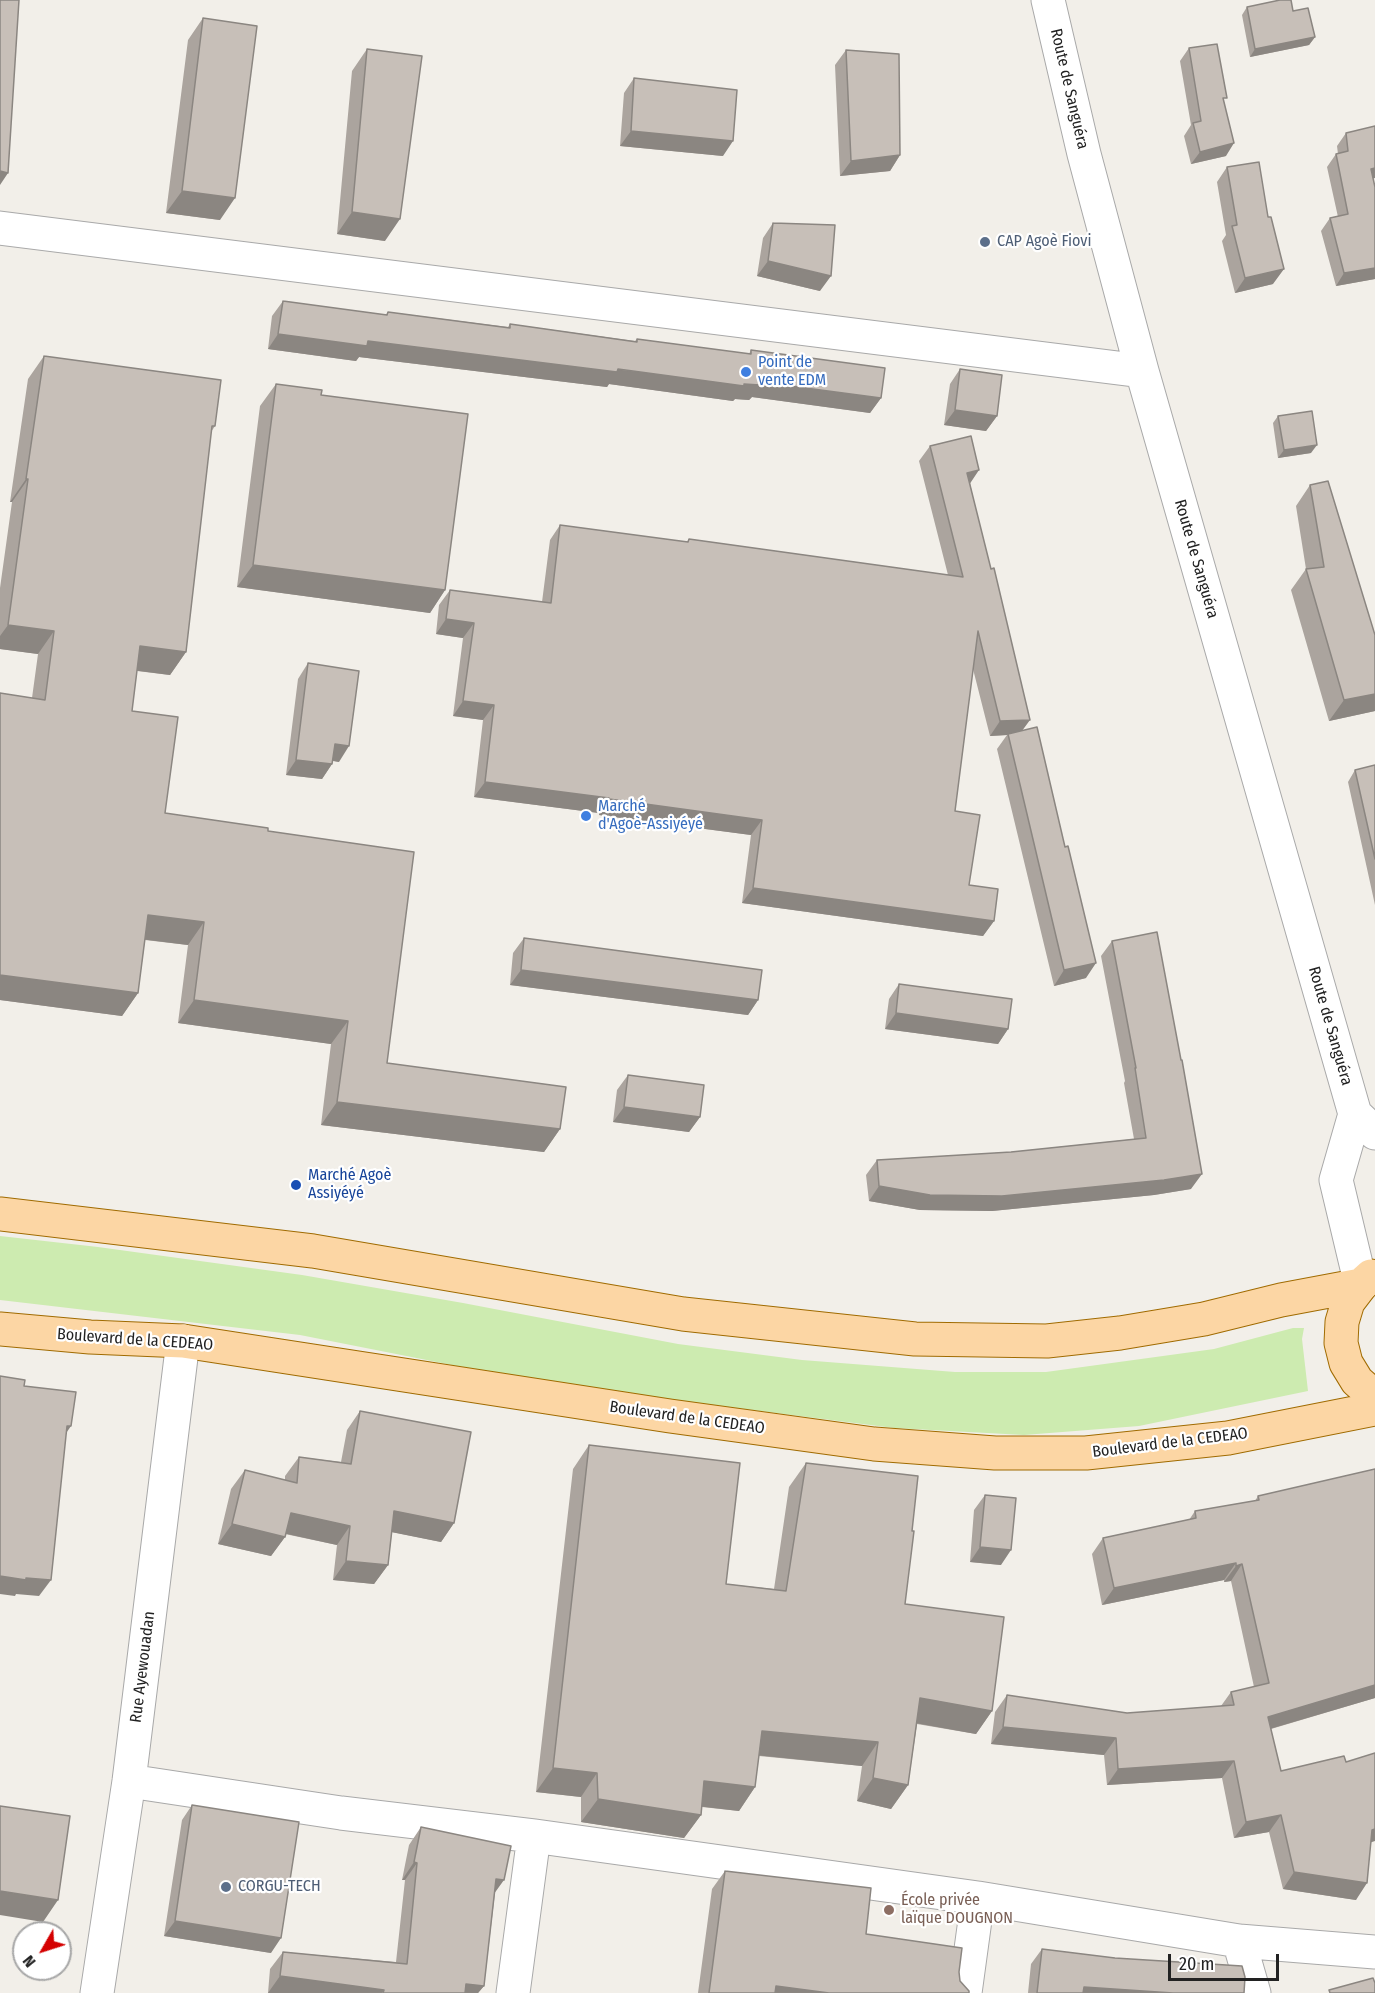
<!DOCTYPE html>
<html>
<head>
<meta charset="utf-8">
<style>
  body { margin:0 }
  #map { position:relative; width:1375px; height:1993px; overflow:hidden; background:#f2efe9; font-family:"Fira Sans Condensed",sans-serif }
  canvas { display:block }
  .north { position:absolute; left:12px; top:1921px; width:60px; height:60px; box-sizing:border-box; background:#fff; border:2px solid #a7a7a7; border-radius:50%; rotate:231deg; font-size:16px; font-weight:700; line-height:24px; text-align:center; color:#222 }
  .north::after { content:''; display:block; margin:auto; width:21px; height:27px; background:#d40000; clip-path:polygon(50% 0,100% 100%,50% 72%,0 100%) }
  .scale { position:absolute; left:1168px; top:1954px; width:111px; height:27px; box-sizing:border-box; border:3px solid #222; border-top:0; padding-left:8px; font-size:18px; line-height:21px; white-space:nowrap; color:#222; -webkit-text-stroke:4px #fff; paint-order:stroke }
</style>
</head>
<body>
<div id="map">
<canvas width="1375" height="1993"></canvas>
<div class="north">N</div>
<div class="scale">20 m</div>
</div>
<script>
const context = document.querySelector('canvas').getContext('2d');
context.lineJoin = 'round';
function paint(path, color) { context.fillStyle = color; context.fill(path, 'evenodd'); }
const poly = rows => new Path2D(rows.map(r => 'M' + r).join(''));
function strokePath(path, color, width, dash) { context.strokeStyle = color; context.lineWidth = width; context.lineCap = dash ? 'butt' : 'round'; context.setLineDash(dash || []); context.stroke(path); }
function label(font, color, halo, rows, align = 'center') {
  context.font = font + ' "Fira Sans Condensed",sans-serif'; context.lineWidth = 4.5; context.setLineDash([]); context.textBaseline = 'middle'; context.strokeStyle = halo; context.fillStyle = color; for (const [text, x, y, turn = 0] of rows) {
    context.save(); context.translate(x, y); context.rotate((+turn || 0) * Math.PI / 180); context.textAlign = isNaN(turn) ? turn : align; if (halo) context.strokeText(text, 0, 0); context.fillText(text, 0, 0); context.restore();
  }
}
paint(poly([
  [0,1236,98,1247,302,1275,463,1303,678,1344,802,1360,955,1372,1046,1372,1214,1349,1293,1328,1304,1328,1302,1339,1308,1391,1139,1426,1024,1435,894,1428,673,1400,457,1366,300,1335,0,1300]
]), '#cdebb0');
const minor = poly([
  [1048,0,1084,154,1142,371,1355,1114,1375,1133],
  [0,228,1142,371],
  [1355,1114,1336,1180,1361,1285],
  [129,1781,341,1813,534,1836,978,1898,1239,1941,1375,1952],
  [1239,1941,1254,1993],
  [97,1993,129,1781,183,1341],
  [513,1993,534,1836],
  [965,1993,978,1898]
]);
const major = poly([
  [0,1214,313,1251,683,1314,915,1339,1047,1341,1120,1333,1204,1319,1281,1300,1361,1285],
  [1371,1276,1361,1285,1348,1302,1342,1322,1341,1343,1346,1363,1357,1381,1375,1397],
  [0,1329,90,1337,183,1341,670,1416,874,1444,995,1453,1086,1453,1228,1438,1375,1409]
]);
strokePath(minor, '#a9a9a9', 35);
strokePath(major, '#a06b00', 35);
strokePath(minor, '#fff', 33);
strokePath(major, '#fcd6a4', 33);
paint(poly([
  [1247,7,1293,11,1315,37,1309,45,1250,57,1242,15],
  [203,18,220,220,166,213,188,40],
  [1189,48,1224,101,1226,156,1191,164,1184,136,1191,125,1180,61],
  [367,49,385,241,337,234,352,71],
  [846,50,900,155,890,171,840,176,835,65],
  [634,78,723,156,620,146,624,93],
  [1346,133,1373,179,1375,187,1375,279,1336,286,1321,231,1330,218,1338,217,1327,167,1336,154,1338,154,1337,146],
  [1227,167,1273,284,1235,293,1222,241,1226,235,1217,182],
  [773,223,820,291,757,276,763,238],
  [283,301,386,315,388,312,508,327,510,324,635,341,637,339,749,354,751,350,881,398,870,413,752,397,749,400,735,399,733,401,609,384,607,387,359,357,356,361,268,349,272,316],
  [44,356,215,426,211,432,186,652,170,675,137,671,132,711,165,813,268,831,387,1063,560,1129,544,1152,321,1125,331,1044,178,1023,188,945,145,940,138,993,122,1016,0,1000,0,693,32,698,38,654,0,649,0,588,12,502,10,502,28,379],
  [960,369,997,416,986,431,944,425,950,384],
  [276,384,321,395,445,590,430,613,237,587,260,406],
  [1278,416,1311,453,1278,458,1273,423],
  [930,446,970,483,1022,731,1086,978,1054,986,997,749,1007,735,990,736,973,669,955,811,969,885,994,921,983,936,742,903,751,835,599,815,599,813,474,797,483,720,453,716,463,638,436,634,439,605,450,590,542,602,550,540,560,525,687,542,689,539,948,575,919,461],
  [1310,485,1375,635,1375,711,1329,721,1291,590,1306,569,1296,506],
  [308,663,339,762,333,761,332,764,322,779,286,775,298,679],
  [1375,765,1375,905,1348,782,1355,770],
  [524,938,758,1000,748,1015,510,985,513,953],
  [1112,941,1191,1189,1154,1195,992,1211,920,1210,869,1201,866,1175,877,1160,1011,1152,1134,1139,1124,1083,1125,1081,1101,956],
  [899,984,1008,1029,998,1044,885,1029,889,999],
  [628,1075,700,1117,689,1132,613,1122,617,1090],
  [360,1411,454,1523,441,1542,392,1532,388,1565,374,1584,333,1580,337,1545,285,1534,285,1537,271,1556,218,1544,231,1489,245,1470,285,1480,285,1476,299,1457,341,1462,347,1430],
  [589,1445,726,1584,774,1589,789,1487,806,1463,912,1531,905,1604,992,1711,976,1734,917,1724,908,1785,891,1809,857,1801,862,1766,759,1756,755,1787,739,1811,702,1807,701,1815,684,1838,581,1822,581,1797,536,1792,573,1469],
  [1375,1469,1375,1698,1271,1729,1281,1771,1371,1843,1356,1900,1283,1889,1269,1832,1234,1838,1222,1778,1107,1785,1104,1755,991,1744,995,1712,1007,1695,1127,1713,1221,1706,1231,1692,1254,1687,1231,1581,1224,1582,1224,1580,1102,1605,1092,1554,1103,1538,1189,1520,1195,1511,1255,1501,1258,1496],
  [985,1495,1001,1565,970,1562,974,1510],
  [192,1805,271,1953,164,1936,182,1820],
  [421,1827,495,1893,484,1986,478,1993,268,1993,270,1969,283,1952,396,1962,405,1880,402,1880,409,1845],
  [725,1871,866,1934,959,1972,960,1981,969,1993,698,1993,712,1889],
  [1042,1949,1244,1993,1028,1993,1031,1964]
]), '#aba49e');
paint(poly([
  [1315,37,1309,45,1250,57,1255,49],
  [631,131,733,141,723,156,620,146],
  [1234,143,1226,156,1191,164,1200,152],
  [900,155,890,171,840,176,851,161],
  [1375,168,1375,178,1362,181,1371,169],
  [0,171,8,173,0,185],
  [182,191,235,198,220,220,166,213],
  [352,212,400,219,385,241,337,234],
  [768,261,831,276,820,291,757,276],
  [1375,268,1375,279,1336,286,1344,273],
  [1284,269,1273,284,1235,293,1245,278],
  [278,334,368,341,744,384,760,382,881,398,870,413,752,397,749,400,735,399,733,401,609,384,607,387,359,357,356,361,268,349],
  [955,410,997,416,986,431,944,425],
  [1317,445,1311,453,1278,458,1284,450],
  [979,470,969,485,967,473],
  [26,479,28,479,12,502,10,502],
  [253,565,445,590,430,613,237,587],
  [446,619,474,623,463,638,436,634],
  [8,625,54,631,38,654,0,649,0,636],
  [140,646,186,652,170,675,124,669],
  [1375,694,1375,711,1329,721,1344,700],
  [463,701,494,705,483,720,453,716],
  [1030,720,1019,735,1008,734,1007,735,990,736,1000,721],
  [335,744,349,746,339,762,324,759],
  [296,760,332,764,322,779,286,775],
  [485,782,609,798,599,813,474,797],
  [609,799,762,820,751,835,599,815],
  [753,888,994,921,983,936,742,903],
  [148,915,204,922,188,945,132,938],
  [1096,963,1086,978,1054,986,1064,970],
  [521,970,758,1000,748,1015,510,985],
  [0,975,138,993,122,1016,0,1000],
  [194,1000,348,1021,331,1044,178,1023],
  [896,1013,1008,1029,998,1044,885,1029],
  [337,1102,560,1129,544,1152,321,1125],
  [624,1107,700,1117,689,1132,613,1122],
  [1202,1174,1191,1189,1154,1195,992,1211,920,1210,869,1201,879,1186],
  [67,1426,71,1426,60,1442],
  [394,1511,454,1523,441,1542,381,1530],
  [291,1513,350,1526,337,1545,278,1532],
  [232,1524,285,1537,271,1556,218,1544],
  [980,1547,1011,1550,1001,1565,970,1562],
  [346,1561,388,1565,374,1584,333,1580],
  [1236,1563,1224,1580,1102,1605,1114,1588],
  [1242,1564,1231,1581,1224,1582,1236,1566],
  [0,1576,51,1580,39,1596,16,1594,15,1596,0,1594],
  [1375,1685,1375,1698,1256,1733,1268,1717],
  [920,1698,992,1711,976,1734,904,1721],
  [1003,1727,1116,1738,1104,1755,991,1744],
  [762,1731,878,1742,862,1766,745,1754],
  [1234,1761,1222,1778,1107,1785,1118,1769],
  [553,1768,597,1773,581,1797,536,1792],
  [873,1778,908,1785,891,1809,857,1801],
  [704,1781,755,1787,739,1811,688,1805],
  [598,1799,701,1815,684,1838,581,1822],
  [1281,1815,1269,1832,1234,1838,1246,1822],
  [1375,1829,1375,1841,1360,1846,1372,1830],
  [414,1862,417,1863,405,1880,402,1880],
  [1294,1872,1367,1883,1356,1900,1283,1889],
  [496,1879,504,1880,491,1898],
  [0,1891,58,1900,43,1922,0,1915],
  [175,1921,281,1938,271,1953,164,1936],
  [280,1976,384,1990,382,1993,268,1993],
  [466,1984,484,1986,478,1993,459,1993],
  [776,1986,829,1993,771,1993],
  [1084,1987,1173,1993,1080,1993]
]), '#8b8681');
const building = poly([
  [0,0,19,0,8,173,0,171,0,0],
  [1280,0,1291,0,1293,11,1308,8,1315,37,1255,49,1247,7,1280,0],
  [203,18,257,26,235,198,182,191,203,18],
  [1217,44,1227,98,1223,98,1234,143,1200,152,1193,123,1201,121,1189,48,1217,44],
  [367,49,422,56,400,219,352,212,367,49],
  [846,50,899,54,900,155,851,161,846,50],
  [634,78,737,90,733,141,631,131,634,78],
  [1375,126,1375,168,1371,169,1375,187,1375,268,1344,273,1330,218,1348,214,1336,154,1348,151,1346,133,1375,126],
  [1259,162,1268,217,1271,217,1284,269,1245,278,1232,226,1237,225,1227,167,1259,162],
  [773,223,835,225,831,276,768,261,773,223],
  [283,301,387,315,388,312,510,328,510,324,637,342,637,339,751,354,751,350,885,368,881,398,760,382,760,385,744,384,744,386,618,369,617,372,368,341,367,346,278,334,283,301],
  [44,356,221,380,215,426,212,426,186,652,140,646,132,711,178,717,165,813,268,828,268,831,414,852,387,1063,566,1087,560,1129,337,1102,348,1021,194,1000,204,922,148,915,138,993,0,975,0,693,45,700,54,631,8,625,28,479,26,479,44,356],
  [960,369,1002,375,997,416,955,410,960,369],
  [276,384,322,390,321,395,468,414,445,590,253,565,276,384],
  [1312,411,1317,445,1284,450,1278,416,1312,411],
  [971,436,979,470,967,473,991,569,994,568,1030,720,1000,721,978,631,955,811,980,815,969,885,998,889,994,921,753,888,762,820,609,799,609,798,485,782,494,705,463,701,474,623,446,619,450,590,551,603,560,525,688,542,689,539,963,577,930,446,971,436],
  [1328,481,1375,635,1375,694,1344,700,1306,569,1324,567,1310,485,1328,481],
  [308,663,359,671,349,746,335,744,332,764,296,760,308,663],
  [1037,727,1065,847,1068,846,1096,963,1064,970,1008,734,1037,727],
  [1375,765,1375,859,1355,770,1375,765],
  [1157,932,1181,1060,1182,1060,1202,1174,1164,1180,1002,1196,930,1195,879,1186,877,1160,1011,1152,1146,1138,1135,1068,1136,1068,1112,941,1157,932],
  [524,938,762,970,758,1000,521,970,524,938],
  [899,984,1012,999,1008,1029,896,1013,899,984],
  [628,1075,704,1085,700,1117,624,1107,628,1075],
  [0,1376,25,1380,24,1386,76,1392,71,1426,67,1426,51,1580,26,1578,26,1580,0,1576,0,1376],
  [360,1411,471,1432,454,1523,394,1511,388,1565,346,1561,350,1526,291,1513,285,1537,232,1524,245,1470,297,1483,299,1457,351,1464,360,1411],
  [589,1445,740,1463,726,1584,786,1591,806,1463,918,1476,912,1531,914,1531,905,1604,1004,1617,992,1711,920,1698,908,1785,873,1778,878,1742,762,1731,755,1787,704,1781,701,1815,598,1799,597,1773,553,1768,589,1445],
  [1375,1469,1375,1685,1268,1717,1281,1771,1344,1756,1346,1762,1375,1753,1375,1829,1372,1830,1367,1883,1294,1872,1281,1815,1246,1822,1234,1761,1118,1769,1116,1738,1003,1727,1007,1695,1127,1713,1234,1705,1231,1692,1269,1683,1242,1564,1236,1566,1236,1563,1114,1588,1103,1538,1196,1518,1195,1511,1259,1500,1258,1496,1375,1469],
  [985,1495,1016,1498,1011,1550,980,1547,985,1495],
  [192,1805,299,1822,281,1938,175,1921,192,1805],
  [0,1806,70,1816,58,1900,0,1891,0,1806],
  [421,1827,511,1846,504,1880,496,1879,484,1986,466,1984,465,1993,383,1993,384,1990,280,1976,283,1952,407,1964,417,1863,414,1862,421,1827],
  [725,1871,871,1888,866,1934,962,1948,959,1972,960,1981,969,1991,969,1993,829,1993,776,1986,775,1993,709,1993,725,1871],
  [1042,1949,1115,1958,1242,1966,1245,1977,1244,1993,1173,1993,1084,1987,1083,1993,1037,1993,1042,1949],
  [1373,1978,1375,1983,1375,1993,1330,1993,1329,1990,1373,1978]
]);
paint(building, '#c7bfb8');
strokePath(building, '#8b8681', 1.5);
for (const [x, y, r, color] of [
  [985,242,6,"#5c6f8a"],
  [746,372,6,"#3f7fe0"],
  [586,816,6,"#3f7fe0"],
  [296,1185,6,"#1a4fb4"],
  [226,1887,6,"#5c6f8a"],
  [889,1910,6,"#8d6e63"]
]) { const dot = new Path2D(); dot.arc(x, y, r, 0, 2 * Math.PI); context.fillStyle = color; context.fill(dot); strokePath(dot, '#fff', 2); }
label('16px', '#222', '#fff', [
  ["Route de Sanguéra",1069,89,77],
  ["Route de Sanguéra",1196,559,74],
  ["Route de Sanguéra",1330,1026,74],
  ["Boulevard de la CEDEAO",135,1340,4],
  ["Boulevard de la CEDEAO",687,1418,8],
  ["Boulevard de la CEDEAO",1170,1443,-7],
  ["Rue Ayewouadan",143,1667,-83]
]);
label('16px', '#4e5e75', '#fff', [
  ["CAP Agoè Fiovi",997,242],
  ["CORGU-TECH",238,1887]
], 'left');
label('16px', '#366cbe', '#fff', [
  ["Point de",758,363],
  ["vente EDM",758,381],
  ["Marché",598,807],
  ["d'Agoè-Assiyéyé",598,825]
], 'left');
label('16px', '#164399', '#fff', [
  ["Marché Agoè",308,1176],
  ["Assiyéyé",308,1194]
], 'left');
label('16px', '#785e54', '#fff', [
  ["École privée",901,1901],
  ["laïque DOUGNON",901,1919]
], 'left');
</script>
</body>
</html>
